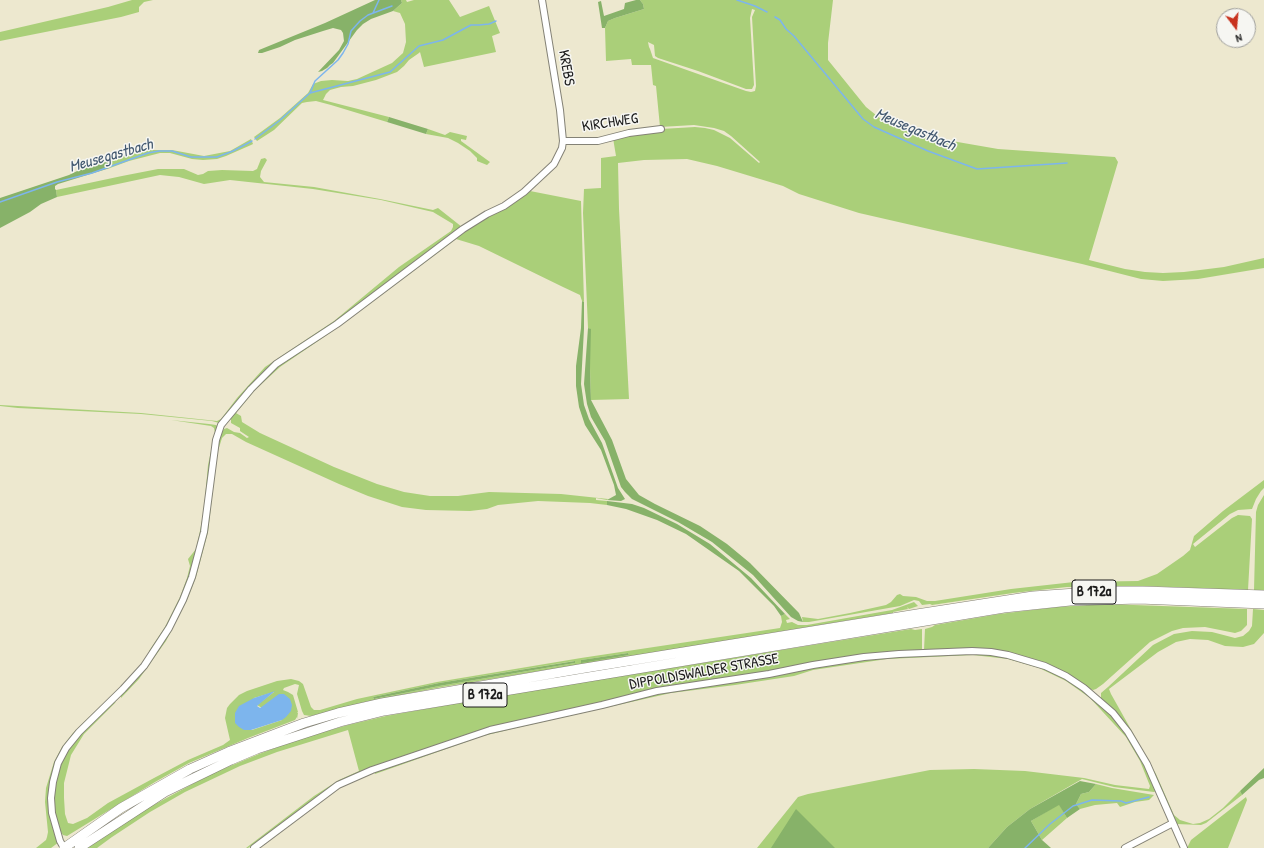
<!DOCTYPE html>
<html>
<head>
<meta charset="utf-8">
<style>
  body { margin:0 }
  #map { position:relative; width:1264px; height:848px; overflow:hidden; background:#ede8cf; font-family:"Patrick Hand",sans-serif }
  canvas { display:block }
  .north { position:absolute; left:1216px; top:8px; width:40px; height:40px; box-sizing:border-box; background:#f6f6f2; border:1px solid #9f9f9c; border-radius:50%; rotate:164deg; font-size:11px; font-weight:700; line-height:16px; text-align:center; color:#1c1c1c }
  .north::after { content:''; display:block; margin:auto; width:14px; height:18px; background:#c8321e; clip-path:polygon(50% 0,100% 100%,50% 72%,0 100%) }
</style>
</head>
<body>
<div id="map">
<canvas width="1264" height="848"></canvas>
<div class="north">N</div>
</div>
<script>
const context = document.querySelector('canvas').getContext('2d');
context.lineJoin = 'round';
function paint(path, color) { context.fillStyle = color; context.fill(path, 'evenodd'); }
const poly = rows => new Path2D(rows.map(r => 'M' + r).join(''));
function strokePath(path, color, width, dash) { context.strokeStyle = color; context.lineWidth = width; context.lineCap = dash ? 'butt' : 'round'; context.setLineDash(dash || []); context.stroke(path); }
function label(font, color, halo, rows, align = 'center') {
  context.font = font + ' "Patrick Hand",sans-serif'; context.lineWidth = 3; context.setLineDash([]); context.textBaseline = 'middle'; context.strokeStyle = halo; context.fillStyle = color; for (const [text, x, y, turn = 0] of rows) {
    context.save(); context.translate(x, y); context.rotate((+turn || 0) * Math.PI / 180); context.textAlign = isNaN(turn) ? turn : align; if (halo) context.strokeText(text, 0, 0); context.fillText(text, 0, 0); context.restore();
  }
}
paint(poly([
  [132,0,153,0,144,2,139,7,139,12,121,17,0,41,0,32,108,7],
  [401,0,406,0,407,2,414,0,449,0,460,17,489,6,500,33,492,36,496,52,424,67,420,52,419,53,409,60,404,66,397,72,376,80,353,86,341,87,330,90,326,94,323,100,389,117,387,122,331,105,316,101,307,102,302,103,274,130,257,141,254,137,280,118,308,93,313,84,321,81,332,80,348,81,357,79,392,63,403,53,406,42,405,24,400,13,393,11,402,3],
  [640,0,833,0,828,43,828,60,866,107,881,119,923,136,998,149,1115,157,1118,162,1089,260,1125,269,1145,272,1163,273,1184,272,1224,267,1264,258,1264,268,1198,279,1163,281,1141,279,1082,264,859,213,799,194,783,186,717,166,687,159,644,160,618,163,619,209,629,399,591,400,590,369,590,329,588,328,583,213,584,189,601,188,601,158,616,156,613,138,661,129,695,127,705,128,714,130,730,138,759,163,760,162,731,136,724,131,714,128,694,125,660,127,656,86,653,85,651,65,632,65,631,59,606,61,605,28,608,21,615,18,644,9,643,4],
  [752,9,755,10,752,17,756,86,755,91,751,92,746,91,653,58,650,49,649,47,648,42,654,45,655,56,658,58,698,71,746,89,752,89,754,85,750,18],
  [428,129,445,135,450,132,467,136,466,140,461,139,461,141,490,162,487,165,477,161,477,158,470,151,458,143,448,138,426,134],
  [251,139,253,144,251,145,226,156,217,159,203,160,192,159,170,153,160,153,129,161,110,168,109,163,102,159,123,154,131,150,172,150,204,156,230,151],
  [265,158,267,160,261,171,260,177,264,182,314,187,380,199,433,210,438,208,462,227,460,227,459,229,337,321,275,362,250,387,219,423,212,421,141,414,18,408,0,406,0,405,141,413,217,421,221,419,237,398,265,367,334,321,399,267,451,231,453,227,453,224,433,212,381,200,313,189,230,180,204,184,179,177,160,175,57,197,56,190,122,176,158,169,184,169,198,175,203,174,208,171,222,170,253,171,257,169,261,159],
  [530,191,581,201,584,302,582,301,580,295,563,287,479,246,456,239,340,326,280,367,255,390,236,413,241,416,242,422,260,433,334,467,377,484,404,492,430,496,458,496,489,492,561,494,608,499,607,500,596,498,596,500,607,501,607,505,590,503,538,501,498,505,487,509,470,511,426,510,402,507,368,496,339,484,246,442,232,434,226,434,222,438,217,454,208,532,196,577,187,600,166,641,139,679,121,698,121,695,154,656,163,643,171,630,194,578,219,440,222,432,224,429,227,428,234,432,240,433,247,438,249,437,240,431,240,428,231,423,231,415,242,402,277,366,481,220,506,207],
  [171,420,209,424,216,425,218,427,198,551,181,599,167,627,152,651,149,651,165,627,180,597,187,578,190,566,188,559,196,549,200,531,204,509,208,465,215,433,214,428,211,426],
  [1264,480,1264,488,1261,491,1256,499,1252,509,1238,510,1230,514,1193,544,1195,547,1232,518,1238,515,1250,516,1252,519,1248,590,1144,586,1067,587,1013,593,932,605,930,604,922,605,919,601,914,600,900,606,809,622,803,622,802,617,818,619,850,613,886,605,891,602,897,595,900,594,903,596,916,597,927,601,935,601,1011,589,1074,582,1138,581,1157,574,1183,556,1190,550,1194,536,1223,511],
  [1264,495,1264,591,1254,590,1256,512,1258,505],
  [914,602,918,606,909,609,907,607,908,609,893,612,893,613,442,687,365,702,311,716,304,715,302,711,297,694,299,685,295,684,284,688,283,690,288,692,293,695,298,712,297,713,298,713,297,719,297,717,295,720,248,738,189,763,155,782,67,836,63,835,59,829,55,812,54,788,61,764,68,750,78,737,113,703,116,702,84,734,71,755,64,783,64,798,65,814,68,823,73,824,87,818,108,803,154,778,188,760,223,745,230,740,225,718,227,708,230,704,239,695,247,691,277,681,291,679,299,681,303,684,311,707,314,710,320,710,357,699,437,682,581,658,780,628,782,622,781,616,785,614,790,619,786,620,787,623,792,622,798,625,807,625,892,610],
  [628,653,629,655,581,662,581,660],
  [574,661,575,663,439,686,374,699,373,697,439,683],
  [274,692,257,705,282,720,252,730,244,730,254,698],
  [1105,604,1247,609,1247,625,1241,631,1235,633,1205,627,1183,628,1172,631,1150,642,1103,684,1096,689,1093,690,1090,689,1055,668,1040,661,1008,652,924,650,925,629,932,627,935,625,999,614,1057,607],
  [1253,609,1264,610,1264,633,1254,644,1243,647,1225,646,1208,640,1190,639,1176,642,1158,652,1109,689,1111,694,1156,774,1174,815,1180,820,1193,824,1200,823,1209,819,1223,808,1240,791,1242,795,1206,823,1201,825,1176,824,1151,768,1101,699,1101,693,1108,687,1153,645,1174,634,1192,631,1212,632,1235,638,1243,636,1249,631,1252,626],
  [911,629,915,630,922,629,922,650,898,651,607,702,523,720,364,771,284,822,248,848,246,848,314,796,339,780,359,771,348,730,277,752,240,766,185,792,150,812,112,837,97,848,87,848,148,808,211,774,259,754,302,738,348,725,386,716,498,696],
  [972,653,991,654,1008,657,1040,666,1067,680,1088,694,1090,698,1095,700,1107,711,1127,735,1142,761,1156,791,1154,792,1114,787,1082,779,1030,809,1007,827,988,848,757,848,798,797,808,794,930,770,974,769,1025,771,1084,778,1115,785,1149,789,1150,786,1140,761,1126,737,1090,698,1066,681,1039,668,1008,659,973,655,887,659,813,670,794,676,735,685,671,693,516,728,483,736,375,774,374,772,503,729,655,694,702,685,759,679,813,667,877,658],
  [111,696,111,698,59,755,51,776,48,796,52,824,59,842,51,848,36,848,46,840,47,837,48,832,45,802,46,788,54,762,62,747,73,733],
  [1096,784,1112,788,1154,795,1149,800,1135,802,1120,807,1117,803,1095,805,1080,809,1076,804,1081,794,1089,792],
  [1246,797,1247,800,1228,848,1187,848,1191,840],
  [1059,804,1067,818,1042,840,1031,821]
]), '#aacf79');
paint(poly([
  [375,0,401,0,402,3,393,11,371,19,363,24,357,30,333,63,330,65,327,68,322,71,318,72,339,50,344,41,343,33,341,30,333,28,323,31,295,40,280,47,262,53,258,53,259,50,325,23],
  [636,0,640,0,643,4,644,9,615,18,608,21,605,28,602,28,598,2,601,1,604,16,624,9,625,3],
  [389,117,428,129,426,134,387,122],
  [102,159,109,163,110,168,58,184,55,186,55,189,56,190,57,197,41,204,30,212,0,228,0,198,69,175],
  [582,301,584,302,584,329,581,384,584,405,589,419,602,443,618,488,625,499,621,501,607,500,616,495,614,485,601,450,585,425,579,407,576,386,576,366,581,328],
  [588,328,591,329,590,369,591,400,612,440,626,479,639,495,655,504,700,526,727,544,750,563,799,613,803,622,798,621,791,617,753,575,712,542,678,522,632,499,625,492,621,487,605,441,591,417,587,404,584,384],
  [607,501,632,504,644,508,677,524,710,544,751,578,785,614,781,616,774,606,739,571,686,534,657,520,626,509,607,505],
  [628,653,629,655,581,663,581,660],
  [575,661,575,663,439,686,374,699,373,697,439,683],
  [1264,768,1264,778,1259,780,1242,795,1240,791],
  [1080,781,1096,784,1089,792,1081,794,1076,804,1080,809,1067,818,1059,805,1031,821,1042,840,1051,848,988,848,1007,827,1030,809],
  [796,809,835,848,771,848]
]), '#87b269');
paint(poly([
  [275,691,257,706,260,708,279,694,284,694,290,699,292,705,291,711,286,717,282,720,251,730,244,730,239,727,235,723,235,713,239,706,254,698]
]), '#7db5ed');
strokePath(poly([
  [737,0,755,6,767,12],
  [373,13,379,0],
  [775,17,780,20,786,29,794,36,863,119,874,127,928,151,977,169,1067,163],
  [310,93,315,81,338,60,343,53,348,44,351,31,360,21,368,15,392,6],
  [255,139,279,121,310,93,390,72,419,46,443,40,471,25,479,25,489,24,496,21],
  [0,202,57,182,92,173,148,153,159,151,172,151,191,157,217,157,233,151,252,141],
  [1025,848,1050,824,1073,806,1092,800,1121,801,1126,803,1149,797]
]), '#7db5ed', 1.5);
const minor = poly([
  [563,141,598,141,629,133,661,129],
  [64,848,60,841,52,813,51,798,53,782,58,763,66,748,79,732,123,689,144,666,169,628,183,600,192,577,204,532,216,440,221,425,251,389,276,364,337,324,463,229,487,214,504,206,524,192,554,164,562,148,563,141,560,110,542,0],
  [254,848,338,785,372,770,490,730,602,705,657,691,769,674,813,665,864,657,899,654,972,651,991,652,1008,655,1045,666,1066,676,1084,688,1113,713,1128,732,1147,764,1184,848],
  [1125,848,1173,823]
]);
const highway = poly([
  [64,848,121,808,190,769,228,752,304,723,338,713,382,703,579,669,917,614,1033,596,1105,591,1143,591,1264,595],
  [79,848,165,792,231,760,257,749,340,722,384,711,1004,608,1070,601,1139,599,1264,604]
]);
strokePath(minor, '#848276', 8);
strokePath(highway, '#848276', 10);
strokePath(minor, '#fff', 6);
strokePath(highway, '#fff', 9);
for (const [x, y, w] of [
  [1094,592,44],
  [485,695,44]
]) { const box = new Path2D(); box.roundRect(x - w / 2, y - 12, w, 24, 3); context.fillStyle = '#f6f6f2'; context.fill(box); strokePath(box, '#1c1c1c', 1); }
label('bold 14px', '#1c1c1c', null, [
  ["B 172a",1094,592],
  ["B 172a",485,695]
]);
label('15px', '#1c1c1c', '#f6f6f2', [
  ["KREBS",566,68,80],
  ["KIRCHWEG",610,123,-9],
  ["DIPPOLDISWALDER STRASSE",704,672,-10]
]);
label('italic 16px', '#435970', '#f6f6f2', [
  ["Meusegastbach",915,130,23],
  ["Meusegastbach",111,156,-16]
]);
</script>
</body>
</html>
